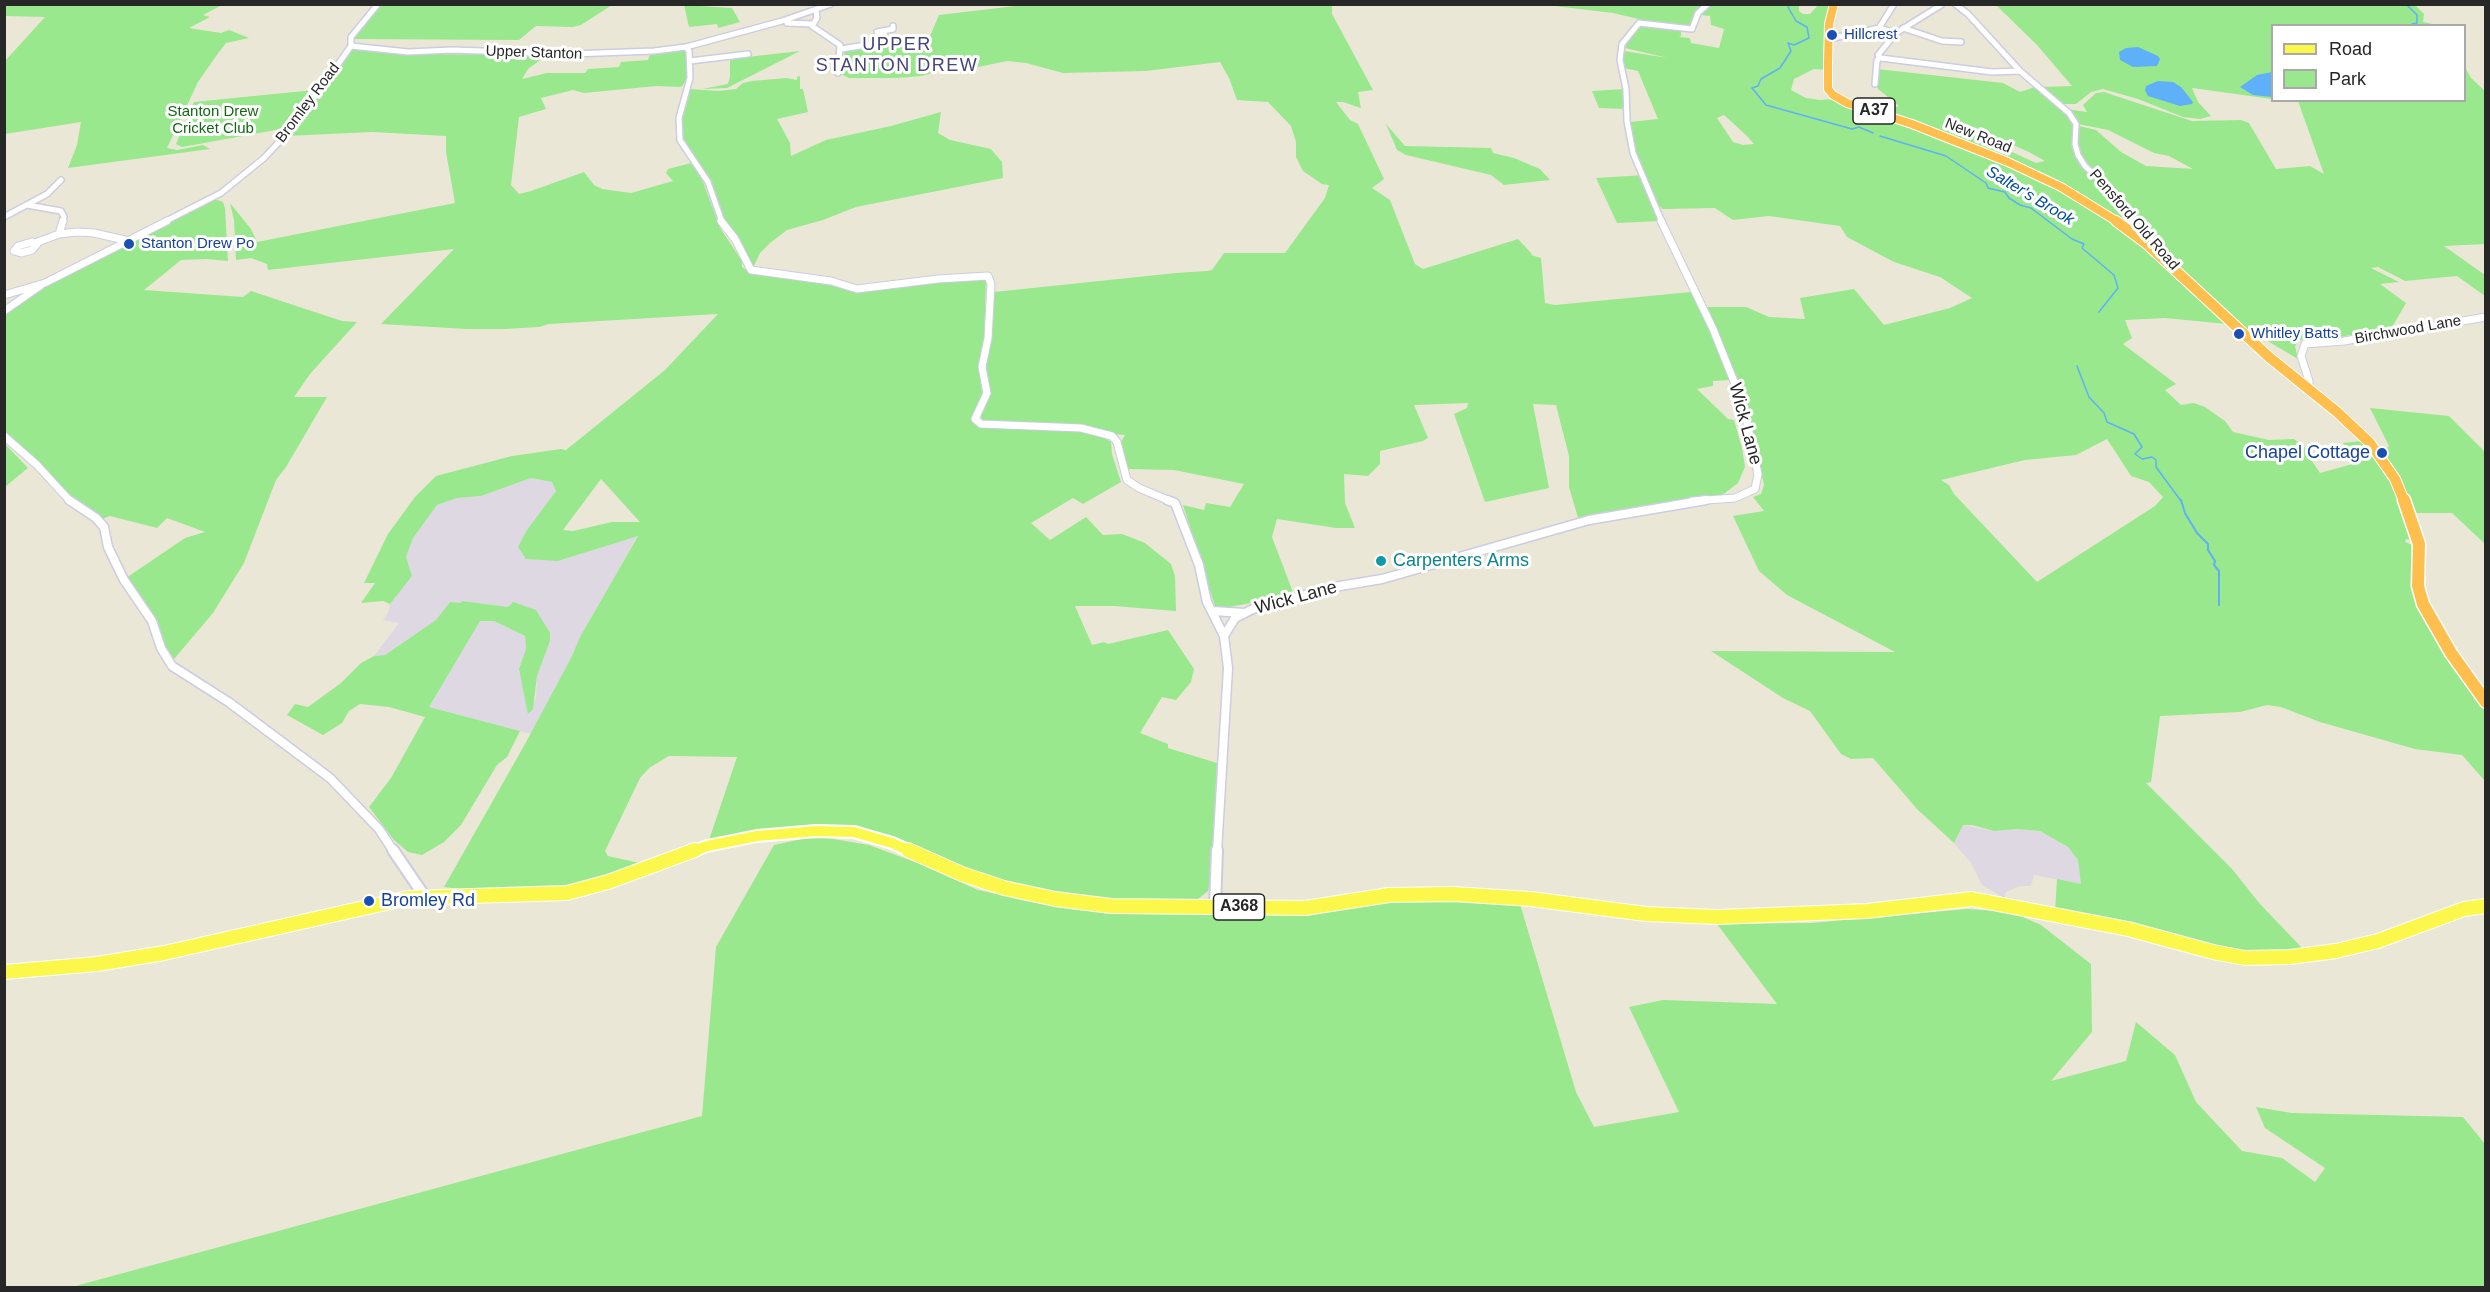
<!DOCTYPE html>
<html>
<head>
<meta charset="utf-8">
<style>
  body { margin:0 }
  #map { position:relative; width:2490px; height:1292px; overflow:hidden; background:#ebe7d6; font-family:Arial,sans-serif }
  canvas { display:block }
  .frame { position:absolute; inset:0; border:6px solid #272727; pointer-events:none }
  .legend { position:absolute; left:2271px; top:24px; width:195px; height:78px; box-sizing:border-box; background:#fff; border:2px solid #a9a9a9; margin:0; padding:8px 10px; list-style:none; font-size:18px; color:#272727 }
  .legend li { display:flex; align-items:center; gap:12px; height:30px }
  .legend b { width:30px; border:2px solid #a9a9a9 }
</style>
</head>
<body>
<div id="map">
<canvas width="2490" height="1292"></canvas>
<div class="frame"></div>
<ul class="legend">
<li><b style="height:8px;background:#fcf74b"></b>Road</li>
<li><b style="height:16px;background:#99e88d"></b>Park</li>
</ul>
</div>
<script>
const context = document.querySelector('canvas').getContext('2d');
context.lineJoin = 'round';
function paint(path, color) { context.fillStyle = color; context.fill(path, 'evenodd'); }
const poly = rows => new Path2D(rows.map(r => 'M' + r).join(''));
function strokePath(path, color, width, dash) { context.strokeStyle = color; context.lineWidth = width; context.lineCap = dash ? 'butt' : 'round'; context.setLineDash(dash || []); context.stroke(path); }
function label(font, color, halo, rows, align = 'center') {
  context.font = font + ' Arial,sans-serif'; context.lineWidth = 6; context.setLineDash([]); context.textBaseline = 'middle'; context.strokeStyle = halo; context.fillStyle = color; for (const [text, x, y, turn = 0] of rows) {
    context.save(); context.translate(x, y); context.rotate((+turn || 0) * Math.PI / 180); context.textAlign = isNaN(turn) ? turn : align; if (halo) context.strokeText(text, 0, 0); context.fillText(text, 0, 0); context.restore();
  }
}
paint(poly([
  [531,478,552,482,556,491,527,530,558,561,638,535,580,637,571,658,531,734,429,707,480,620,494,621,525,636,526,649,519,669,529,713,536,698,537,676,550,641,550,632,508,607,462,601,460,603,450,602,436,620,385,655,374,656,399,623,383,620,389,611,390,604,412,576,406,557,413,538,437,505,457,498,481,496],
  [1963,825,1994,831,2017,829,2040,831,2068,847,2078,860,2081,884,2034,875,2031,886,2020,886,2006,892,2004,898,1982,885,1971,863,1954,843]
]), '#ddd8e2');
paint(poly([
  [1032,4,1332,5,1332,14,1373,90,1358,92,1361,108,1343,102,1336,102,1350,120,1358,124,1384,179,1372,188,1390,200,1415,264,1423,269,1518,239,1532,254,1531,255,1541,258,1545,303,1555,305,1691,292,1710,329,1730,380,1713,381,1713,386,1697,389,1728,419,1734,420,1742,448,1745,467,1738,483,1721,496,1579,521,1569,487,1569,456,1556,405,1533,404,1549,488,1485,502,1454,414,1467,408,1468,403,1414,405,1428,438,1423,441,1380,451,1380,464,1368,476,1344,474,1345,503,1355,528,1336,528,1277,519,1272,537,1294,595,1224,608,1215,606,1183,505,1204,510,1206,503,1230,507,1244,484,1174,470,1127,469,1120,444,1125,435,988,423,981,420,994,292,1176,273,1207,271,1212,270,1224,253,1285,253,1325,198,1329,185,1322,184,1303,171,1296,157,1296,142,1291,126,1268,102,1237,100,1229,78,1220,62,1146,71,1063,73,1026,63,1007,61,959,71,939,71,922,76,896,78,849,78,841,74,845,50,930,36,939,15],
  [2414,4,2424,14,2423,22,2437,25,2272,26,2272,99,2192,88,2198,102,2211,116,2200,119,2183,117,2138,99,2103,89,2091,92,2076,104,2061,104,2041,87,2072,86,2037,45,1996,5],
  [4,5,222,5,203,15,210,17,189,28,221,33,229,30,249,38,226,43,219,52,198,82,167,148,177,150,203,145,210,149,68,168,77,145,81,122,5,134,5,61,45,17,5,16],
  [380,5,612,5,581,25,572,27,536,26,519,40,353,39],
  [684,5,732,8,740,22,718,28,717,24,689,27],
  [1546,5,1706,5,1694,16,1693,27,1673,27,1613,13],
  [1710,5,1799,5,1799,11,1803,14,1810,14,1818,5,1832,5,1826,70,1814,69,1794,79,1791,90,1806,98,1820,100,1833,99,1916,128,2036,177,2068,193,2135,239,2227,324,2165,318,2125,320,2132,338,2123,344,2176,384,2165,390,2181,405,2194,403,2205,407,2225,421,2233,432,2269,440,2294,439,2314,454,2308,455,2320,473,2360,462,2343,443,2362,441,2386,472,2396,492,2413,540,2406,539,2405,542,2415,546,2413,583,2462,677,2485,709,2485,781,2462,755,2415,749,2320,722,2281,707,2267,705,2240,712,2160,716,2151,782,2146,783,2232,869,2260,904,2304,950,2237,952,2055,911,2057,879,2081,884,2078,860,2068,847,2040,831,2017,829,1994,831,1972,825,1963,825,1954,843,1917,809,1873,758,1851,759,1841,754,1810,711,1783,698,1711,651,1895,652,1787,595,1759,571,1733,516,1764,511,1753,497,1761,494,1764,485,1743,391,1707,307,1746,307,1769,317,1805,319,1800,298,1854,289,1884,325,1950,308,1972,298,1940,277,1894,262,1847,237,1840,226,1769,216,1733,220,1715,208,1663,209,1654,202,1660,221,1617,223,1596,178,1645,175,1637,155,1630,122,1658,119,1638,71,1624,68,1624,51,1668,58,1625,48,1634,31,1642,24,1681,30,1681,36,1679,37,1690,38,1691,43,1719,48,1724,29,1711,25,1710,16,1700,15,1700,13],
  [1724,115,1747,136,1754,144,1743,145,1733,142,1717,118],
  [2107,439,2131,476,2149,482,2163,497,2155,506,2037,582,1954,494,1949,485,1941,480,2025,460,2076,455],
  [353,48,402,54,547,55,528,69,522,79,547,73,585,73,588,69,619,67,621,62,648,60,651,52,683,50,686,52,687,80,681,87,656,86,584,93,573,90,541,98,546,109,519,117,511,185,519,194,531,191,584,172,594,185,602,189,631,193,673,181,666,173,668,169,691,163,703,182,720,228,742,261,742,267,749,272,834,285,851,292,983,278,986,280,984,343,979,370,982,392,981,399,971,418,976,425,981,427,1081,431,1105,438,1111,442,1112,454,1121,482,1083,504,1073,498,1031,523,1050,540,1086,517,1103,535,1122,534,1145,543,1171,564,1175,576,1176,611,1114,606,1075,606,1092,645,1104,642,1108,644,1168,630,1194,669,1191,682,1176,700,1162,697,1140,733,1168,744,1168,748,1217,763,1211,879,1208,891,1198,899,1185,901,1114,900,1078,896,1006,884,946,862,896,839,806,827,741,834,708,843,737,757,669,756,649,768,640,778,605,851,608,856,644,864,573,886,475,891,444,887,525,744,571,658,580,637,638,536,558,561,526,559,518,547,527,530,556,491,552,482,531,478,481,496,457,498,437,505,413,538,406,557,412,576,390,604,383,601,361,603,375,583,364,583,388,534,415,497,436,476,512,456,561,449,566,450,665,370,718,314,549,324,539,327,505,329,467,329,381,324,454,249,268,270,267,264,251,258,236,260,234,220,230,203,251,229,257,242,455,203,446,152,446,136,372,132,286,136,305,118],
  [601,479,640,522,612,522,573,531,563,530],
  [800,51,727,88,702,89,728,84,730,77,730,59],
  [2465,67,2471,78,2485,91,2485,244,2444,246,2485,275,2485,296,2457,276,2405,281,2378,267,2371,268,2399,282,2380,284,2406,303,2392,327,2330,339,2300,340,2295,346,2298,359,2244,327,2203,293,2133,219,2081,155,2077,144,2079,126,2096,130,2121,152,2146,166,2193,169,2169,156,2154,153,2108,130,2078,124,2066,109,2087,112,2083,105,2096,93,2104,92,2192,121,2241,120,2249,123,2276,169,2310,166,2324,174,2298,101,2464,100],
  [1877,69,2003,83,2020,92,2035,87,2069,117,2073,125,2074,150,2080,163,2102,185,2122,214,2141,233,2078,194,1880,111,1899,106,1878,89,1876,83],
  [1974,128,2029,152,2045,161,2036,163,1966,131],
  [800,76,800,89,803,89,808,112,777,119,790,143,791,156,826,140,891,126,941,112,938,133,950,140,991,149,1002,162,1003,178,856,207,823,220,787,230,770,243,760,253,753,268,725,224,710,180,682,139,681,118,689,89,719,91,736,89,743,83,752,81,787,78,797,80,797,77],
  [1624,89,1625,109,1599,108,1592,91],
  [314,90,281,129,182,147,176,144,194,102],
  [1386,124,1405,146,1491,148,1493,153,1514,158,1540,169,1550,180,1504,185,1491,175,1406,155,1397,150],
  [214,199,223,202,225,208,228,261,206,259,181,260,144,290,243,297,251,291,342,321,357,322,310,374,294,397,327,397,286,467,276,480,244,563,213,613,174,659,164,644,155,617,126,578,185,538,205,532,167,518,157,528,110,516,102,519,75,499,5,432,4,313,39,289],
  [2370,408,2449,416,2485,452,2485,544,2452,513,2414,513,2402,480,2381,453,2389,446],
  [5,444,28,468,5,487],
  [462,601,508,607,513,602,536,610,550,633,550,641,537,676,533,709,528,714,519,669,526,649,525,636,494,621,480,621,429,707,520,731,507,757,497,765,461,825,444,842,422,855,408,852,394,840,369,807,391,778,425,717,389,707,360,704,349,711,342,723,323,735,287,715,295,704,308,707,341,683,361,663,374,656,385,655,436,620,450,602,460,603],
  [816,836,869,845,920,864,978,890,1037,903,1087,909,1127,912,1295,915,1401,899,1520,904,1576,1092,1594,1127,1679,1112,1629,1007,1663,1000,1777,1004,1717,924,1811,923,1967,909,2011,912,2041,925,2091,964,2092,1032,2051,1081,2126,1061,2136,1022,2175,1055,2196,1102,2242,1151,2282,1158,2315,1182,2325,1168,2265,1128,2256,1107,2292,1113,2463,1117,2485,1144,2485,1287,68,1288,702,1116,716,947,774,845]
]), '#99e88d');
paint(poly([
  [2138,47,2158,56,2160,59,2157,66,2133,67,2120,60,2119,52,2126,48],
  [2272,72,2272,97,2253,95,2240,87,2257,75],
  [2158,81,2173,82,2181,87,2193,102,2192,104,2180,106,2148,96,2145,90,2146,86]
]), '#5eb0f8');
strokePath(poly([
  [1790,4,1788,7,1796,21,1807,27,1809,38,1794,45,1788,43,1791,51,1780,68,1761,79,1758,86,1752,88,1766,105,1852,129,1859,127,1873,133],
  [2406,4,2417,15,2417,23,2412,24,2414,26],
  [1880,136,1946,156,1986,183,1988,188,2005,192,2009,198,2020,205,2031,208,2072,239,2084,244,2082,248,2114,275,2118,288,2099,312],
  [2077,366,2089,397,2104,413,2107,422,2134,434,2142,447,2135,454,2142,459,2152,457,2156,460,2156,467,2181,501]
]), '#5eb0f8', 1.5);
strokePath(poly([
  [2181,500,2185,513,2197,533,2208,544,2208,550,2215,561,2214,565,2219,571,2219,605]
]), '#5eb0f8', 2);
const minorFar3 = poly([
  [1894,4,1879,28,1896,33,1941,5],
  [1955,4,1968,14,2020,71,2069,113,2076,124,2075,144,2078,155,2085,166,2108,188,2132,222],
  [816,11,817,18,812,26,840,45,838,73],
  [787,23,813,24],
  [1903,28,1942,41,1961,42],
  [877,32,893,29,893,26],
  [1896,33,1878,55,1881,58,1992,72,2020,71],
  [1829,39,1879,28],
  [351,46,408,52,452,50,571,54,654,51,686,47,782,21,831,4],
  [351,46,351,37,378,4],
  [686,47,689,51,690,78,679,118,680,140,708,182,722,222],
  [841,49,885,42,884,31],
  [690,61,748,54],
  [1875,84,1877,60,1880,58],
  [27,205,61,211,64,217,62,222],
  [4,217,47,194,61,180],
  [164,222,221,193,264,158,295,125,351,46],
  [1662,222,1633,153,1627,121,1626,89,1620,60,1622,44,1639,23,1692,29,1698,13,1708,4]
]);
const minorFar2 = poly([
  [721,221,735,239,751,270,831,281,857,289,938,279,988,276,991,284,988,338,982,367,987,393,975,419,981,424,1081,428,1112,436,1117,442,1127,480,1139,488,1170,501],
  [1661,221,1713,329,1743,404,1758,474,1755,489,1735,498,1692,501],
  [2131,221,2176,265],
  [59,234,63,221],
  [32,242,37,244,32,250,21,253,14,251,18,246,32,242],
  [35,243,59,234,77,232,94,233,129,241],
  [4,295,45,283,167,221],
  [4,311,40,286],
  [2305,386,2309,385,2309,381,2301,356,2305,344,2344,341,2486,317],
  [4,436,37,465,70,501]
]);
const minorFar1 = poly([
  [69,500,96,518,104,527,108,547,124,580,152,621,161,648,172,666,230,703,330,778,379,829,394,852],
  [1167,500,1175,503,1199,565,1207,602,1224,636,1228,668,1217,852],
  [1213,611,1244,613],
  [1224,636,1235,618,1253,609,1334,587,1382,579,1589,520,1706,500]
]);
const minor = poly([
  [393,850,425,897],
  [1215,906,1217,850]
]);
const majorFar1 = poly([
  [691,852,707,846,757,836,816,831,854,832,892,843,912,852]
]);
const major = poly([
  [908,850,962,874,1004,888,1055,899,1111,906,1305,908,1389,895,1453,894,1531,899,1646,914,1718,917,1867,911,1972,899,2128,929,2213,952,2245,958,2290,957,2336,951,2378,941,2464,909,2486,906],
  [4,972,97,964,164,953,408,898,567,893,608,882,695,850]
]);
const highwayFar2 = poly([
  [1834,4,1829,24,1828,61,1828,89,1833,95,1847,103,1912,124,2008,162,2061,187,2118,222]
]);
const highwayFar1 = poly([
  [2116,221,2147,244,2269,357,2337,412,2370,443,2395,479,2404,501]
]);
const highway = poly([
  [2404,500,2419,544,2418,586,2423,604,2451,653,2486,702]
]);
strokePath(minorFar3, '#cccce2', 8);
strokePath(minorFar2, '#cccce2', 9);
strokePath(minorFar1, '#cccce2', 11);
strokePath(minor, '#cccce2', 14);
strokePath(majorFar1, '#fff', 14);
strokePath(major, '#fff', 16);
strokePath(highwayFar2, '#fff', 10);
strokePath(highwayFar1, '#fff', 12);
strokePath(highway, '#fff', 15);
strokePath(minorFar3, '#fff', 5);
strokePath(minorFar2, '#fff', 7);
strokePath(minorFar1, '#fff', 8);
strokePath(minor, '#fff', 10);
strokePath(majorFar1, '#fcf74b', 10);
strokePath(major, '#fcf74b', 14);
strokePath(highwayFar2, '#ffbf4e', 8);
strokePath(highwayFar1, '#ffbf4e', 10);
strokePath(highway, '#ffbf4e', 12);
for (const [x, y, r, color] of [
  [1832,35,6,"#1a4fb4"],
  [129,244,6,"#1a4fb4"],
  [2239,334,6,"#1a4fb4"],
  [2382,453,6,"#1a4fb4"],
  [1381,561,6,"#0f9aa8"],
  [369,901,6,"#1a4fb4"]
]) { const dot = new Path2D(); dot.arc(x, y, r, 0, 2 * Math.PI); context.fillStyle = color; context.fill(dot); strokePath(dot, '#fff', 2); }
label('15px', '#164399', '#fff', [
  ["Hillcrest",1844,35],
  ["Stanton Drew Po",141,244],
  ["Whitley Batts",2251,334]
], 'left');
label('15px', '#272727', '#fff', [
  ["Upper Stanton",534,53,2],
  ["Bromley Road",308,103,-53],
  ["New Road",1978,136,22],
  ["Pensford Old Road",2134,220,49],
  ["Birchwood Lane",2408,330,-10]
]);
label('15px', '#136813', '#fff', [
  ["Stanton Drew",213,112],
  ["Cricket Club",213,129]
]);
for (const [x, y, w] of [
  [1874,111,42],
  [1239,907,51]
]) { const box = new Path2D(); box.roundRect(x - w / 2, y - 13, w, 26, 4.5); context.fillStyle = '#fff'; context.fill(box); strokePath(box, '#272727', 1.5); }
label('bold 16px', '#272727', null, [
  ["A37",1874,111],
  ["A368",1239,907]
]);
label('italic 16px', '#0249a0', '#fff', [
  ["Salter's Brook",2030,196,31]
]);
context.letterSpacing = '1.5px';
label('18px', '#46447a', '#fff', [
  ["UPPER",897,45],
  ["STANTON DREW",897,66]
]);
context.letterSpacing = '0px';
label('18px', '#272727', '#fff', [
  ["Wick Lane",1745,424,75],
  ["Wick Lane",1296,598,-15]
]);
label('18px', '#164399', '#fff', [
  ["Chapel Cottage",2370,453],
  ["Bromley Rd",381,901,"left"]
], 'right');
label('18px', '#0d838f', '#fff', [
  ["Carpenters Arms",1393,561]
], 'left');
</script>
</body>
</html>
